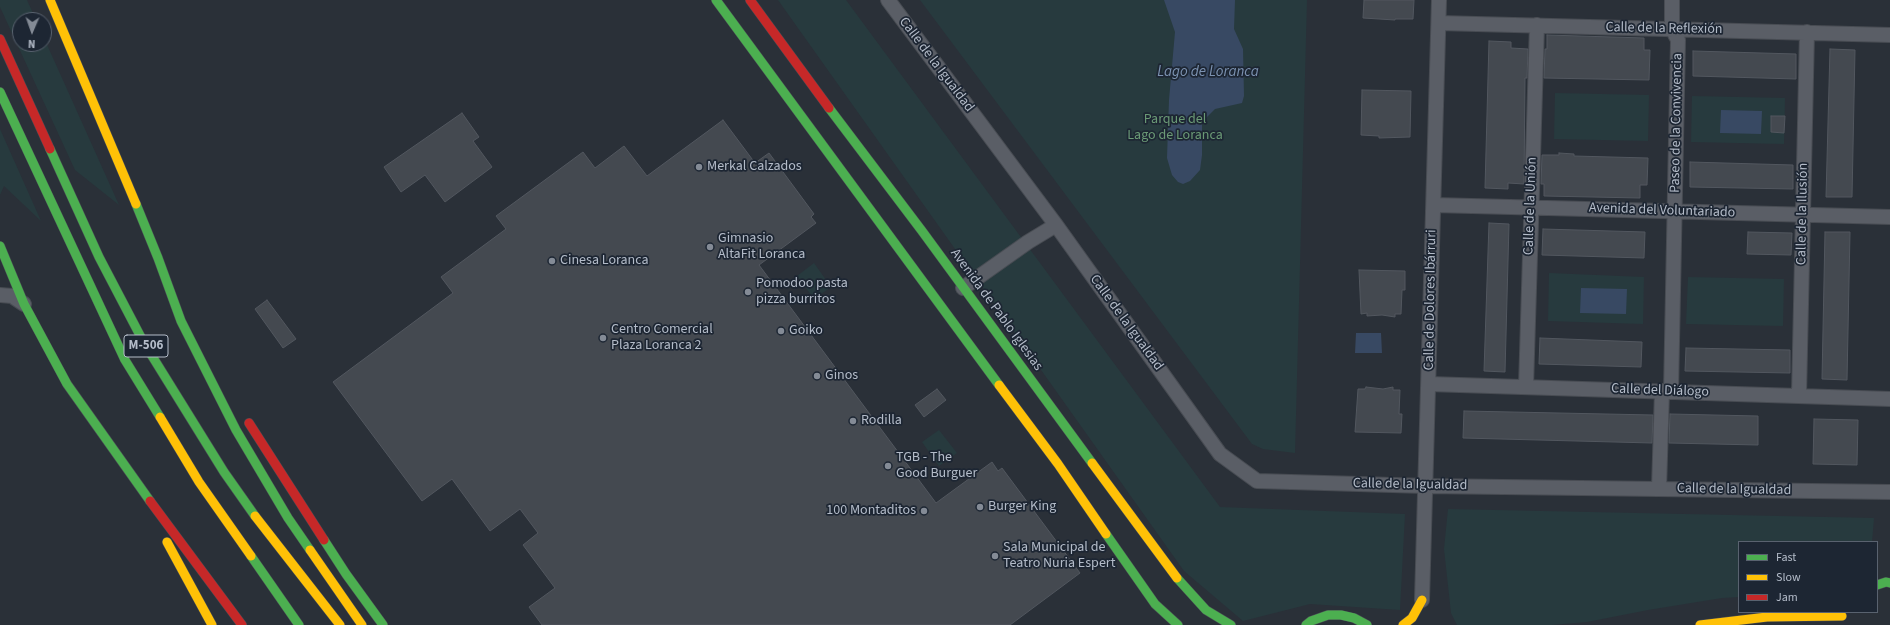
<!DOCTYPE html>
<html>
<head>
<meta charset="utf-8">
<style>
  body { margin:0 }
  #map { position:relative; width:1890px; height:625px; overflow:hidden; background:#2a3038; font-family:"Source Sans 3",sans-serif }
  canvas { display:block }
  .legend { position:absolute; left:1738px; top:541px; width:140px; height:72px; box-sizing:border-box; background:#1d2633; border:1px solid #59626f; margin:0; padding:5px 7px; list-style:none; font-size:12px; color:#b4bcc9 }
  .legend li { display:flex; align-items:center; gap:8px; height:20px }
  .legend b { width:20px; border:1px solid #59626f }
  .north { position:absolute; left:12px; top:12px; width:40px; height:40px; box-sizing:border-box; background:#1d2633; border:1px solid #59626f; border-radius:50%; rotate:182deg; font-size:11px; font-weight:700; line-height:16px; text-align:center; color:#b4bcc9 }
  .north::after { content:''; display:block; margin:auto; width:14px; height:18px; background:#848b96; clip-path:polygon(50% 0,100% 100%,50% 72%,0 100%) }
</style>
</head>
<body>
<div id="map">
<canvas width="1890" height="625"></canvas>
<ul class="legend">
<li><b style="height:5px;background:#4caf50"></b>Fast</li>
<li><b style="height:5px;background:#ffc107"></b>Slow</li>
<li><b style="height:5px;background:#c62828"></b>Jam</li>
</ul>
<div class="north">N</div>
</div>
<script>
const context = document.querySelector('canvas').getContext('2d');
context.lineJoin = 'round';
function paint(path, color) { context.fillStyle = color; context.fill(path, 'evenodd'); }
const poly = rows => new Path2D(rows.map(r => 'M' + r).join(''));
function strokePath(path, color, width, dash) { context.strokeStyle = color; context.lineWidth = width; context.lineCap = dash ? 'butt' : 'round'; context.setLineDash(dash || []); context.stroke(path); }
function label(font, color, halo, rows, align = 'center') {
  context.font = font + ' "Source Sans 3",sans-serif'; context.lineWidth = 3.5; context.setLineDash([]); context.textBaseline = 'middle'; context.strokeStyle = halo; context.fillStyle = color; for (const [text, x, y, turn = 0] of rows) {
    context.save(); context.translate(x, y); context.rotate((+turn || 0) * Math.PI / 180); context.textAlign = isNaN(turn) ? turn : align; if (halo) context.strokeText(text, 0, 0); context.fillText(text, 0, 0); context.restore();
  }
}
paint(poly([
  [0,0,27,0,36,20,20,20,20,44,44,44,44,38,119,205,75,170,0,7],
  [778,0,846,0,1220,507,1405,514,1400,610,1310,604,1243,621,1184,571],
  [920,0,1307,0,1295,453,1263,449,1252,444],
  [1555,93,1649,95,1648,141,1554,139],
  [1692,96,1785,98,1784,144,1691,142],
  [0,129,41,221,4,186,0,195],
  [814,263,831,287,814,299,797,276],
  [1549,273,1644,277,1643,324,1548,321],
  [1688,277,1784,279,1783,326,1686,324],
  [939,430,957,453,939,466,922,442],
  [1448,509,1874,518,1872,542,1739,542,1739,597,1722,598,1648,610,1587,622,1552,625,1457,625,1451,613,1444,549]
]), '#273a3e');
paint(poly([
  [1164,0,1235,0,1234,29,1243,49,1244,96,1242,103,1215,109,1207,117,1202,124,1202,155,1200,170,1190,181,1183,184,1178,182,1172,175,1167,158,1169,100,1175,32],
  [1721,110,1762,111,1761,134,1720,133],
  [1581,288,1627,289,1626,314,1580,313],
  [1356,333,1381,333,1382,353,1355,353]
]), '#384963');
const building = poly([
  [1364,0,1414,0,1413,19,1395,19,1395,20,1363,18,1364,0],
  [1547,35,1644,38,1644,50,1650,50,1649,80,1544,78,1545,49,1547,49,1547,35],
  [1489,41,1511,42,1511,48,1528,49,1527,78,1525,78,1524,184,1508,183,1508,189,1485,188,1489,41],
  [1830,49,1855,50,1852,197,1826,197,1830,49],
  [1693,51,1796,54,1796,79,1693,76,1693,51],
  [1362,90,1411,91,1410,137,1379,138,1379,136,1361,135,1362,90],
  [462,113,479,137,473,141,492,167,445,202,425,175,401,192,384,167,462,113],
  [1771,116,1785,116,1784,133,1771,132,1771,116],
  [723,120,755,163,769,153,814,214,811,217,816,223,759,265,936,503,992,462,998,471,1002,468,1080,573,1010,625,542,625,529,607,555,588,523,545,538,533,520,509,490,531,452,479,422,501,333,382,453,293,441,277,506,229,496,216,583,152,595,168,624,146,647,176,723,120],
  [1559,153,1574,154,1574,156,1648,158,1647,185,1640,185,1640,198,1544,196,1544,184,1541,184,1542,155,1559,155,1559,153],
  [1690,162,1793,165,1793,189,1690,187,1690,162],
  [1489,223,1509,224,1505,372,1484,371,1489,223],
  [1543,229,1645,232,1644,258,1542,255,1543,229],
  [1748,232,1792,233,1791,255,1747,254,1748,232],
  [1825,232,1850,232,1847,380,1822,379,1825,232],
  [1359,270,1405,271,1405,290,1402,290,1401,314,1395,314,1395,317,1382,315,1367,316,1367,313,1361,314,1359,270],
  [267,300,296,339,283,348,255,309,267,300],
  [1540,338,1642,342,1641,367,1539,364,1540,338],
  [1686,348,1790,350,1790,373,1685,371,1686,348],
  [1366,387,1383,389,1393,387,1393,390,1400,390,1399,414,1402,414,1401,433,1355,432,1358,389,1365,389,1366,387],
  [937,389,946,400,924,417,915,405,937,389],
  [1464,411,1653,415,1652,443,1463,438,1464,411],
  [1670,414,1758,416,1758,445,1669,443,1670,414],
  [1814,419,1858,420,1857,465,1813,464,1814,419]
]);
paint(building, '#444950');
strokePath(building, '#52575f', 1);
const street = poly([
  [888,0,1056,225,1220,454,1257,481,1426,486,1890,492],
  [1439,23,1890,35],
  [1434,205,1890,217],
  [963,288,1028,242,1056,225],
  [0,295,12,296,24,304],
  [1429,384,1890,399],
  [1526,387,1537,25],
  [1671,392,1678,40,1672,29,1672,0],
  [1799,395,1807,32],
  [1659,489,1662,391],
  [1422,600,1439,0]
]);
const fast = poly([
  [716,0,999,385],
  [0,92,125,360,160,417],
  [829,108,922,231,1092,463],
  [50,149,99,257,144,343,224,472,255,516],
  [136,204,158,258,181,321,236,430,288,518,310,550],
  [0,246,24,304,67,384,150,501],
  [1106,534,1155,604,1178,625],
  [324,540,346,574,383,625],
  [251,556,299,625],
  [1177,578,1206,610,1231,625],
  [1877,585,1886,582,1890,583],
  [1306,625,1311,621,1328,615,1341,615,1354,618,1367,625]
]);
const slow = poly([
  [50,0,136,204],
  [999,385,1058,464,1106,534],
  [160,417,199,482,251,556],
  [1092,463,1177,578],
  [255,516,340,625],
  [167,542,212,625],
  [310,550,362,625],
  [1403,625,1412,618,1422,600],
  [1700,625,1767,617,1842,616]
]);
const jam = poly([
  [750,0,829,108],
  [0,39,50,149],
  [249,423,324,540],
  [150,501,242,625]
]);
strokePath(street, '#484c53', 16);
strokePath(fast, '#484c53', 10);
strokePath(slow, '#484c53', 10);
strokePath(jam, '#484c53', 10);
strokePath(street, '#5a5e66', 14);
strokePath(fast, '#4caf50', 9);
strokePath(slow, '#ffc107', 9);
strokePath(jam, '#c62828', 9);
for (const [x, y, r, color] of [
  [699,167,4,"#848b96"],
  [710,247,4,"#848b96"],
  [552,261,4,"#848b96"],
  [748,292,4,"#848b96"],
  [781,331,4,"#848b96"],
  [603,338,4,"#848b96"],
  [817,376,4,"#848b96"],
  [853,421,4,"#848b96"],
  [888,466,4,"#848b96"],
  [980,507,4,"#848b96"],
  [924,511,4,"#848b96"],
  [995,556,4,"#848b96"]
]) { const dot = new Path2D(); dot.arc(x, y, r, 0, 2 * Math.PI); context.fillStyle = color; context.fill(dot); strokePath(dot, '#1d2633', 1.5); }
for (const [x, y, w] of [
  [146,346,44]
]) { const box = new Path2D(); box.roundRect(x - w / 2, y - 11, w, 22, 3); context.fillStyle = '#1d2633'; context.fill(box); strokePath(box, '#b4bcc9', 1); }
label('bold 13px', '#b4bcc9', null, [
  ["M-506",146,346]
]);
label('14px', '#b4bcc9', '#1d2633', [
  ["Calle de la Reflexión",1664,29,1],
  ["Calle de la Igualdad",936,65,53],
  ["Paseo de la Convivencia",1677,123,-89],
  ["Calle de la Unión",1531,206,-88],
  ["Avenida del Voluntariado",1662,211,2],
  ["Calle de la Ilusión",1803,214,-89],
  ["Calle de Dolores Ibárruri",1431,300,-89],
  ["Avenida de Pablo Iglesias",996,310,54],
  ["Calle de la Igualdad",1126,323,54],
  ["Calle del Diálogo",1660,391,2],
  ["Calle de la Igualdad",1410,485,1],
  ["Calle de la Igualdad",1734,490,1]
]);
label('14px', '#6b9a76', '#1d2633', [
  ["Parque del",1175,120],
  ["Lago de Loranca",1175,136]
]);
label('14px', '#b4bcc9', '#1d2633', [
  ["Merkal Calzados",707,167],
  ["Gimnasio",718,239],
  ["AltaFit Loranca",718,255],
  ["Cinesa Loranca",560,261],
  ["Pomodoo pasta",756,284],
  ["pizza burritos",756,300],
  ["Centro Comercial",611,330],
  ["Plaza Loranca 2",611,346],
  ["Goiko",789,331],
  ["Ginos",825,376],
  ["Rodilla",861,421],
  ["TGB - The",896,458],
  ["Good Burguer",896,474],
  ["Burger King",988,507],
  ["100 Montaditos",916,511,"right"],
  ["Sala Municipal de",1003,548],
  ["Teatro Nuria Espert",1003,564]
], 'left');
label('italic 15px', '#7c92b1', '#1d2633', [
  ["Lago de Loranca",1208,73]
]);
</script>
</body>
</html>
